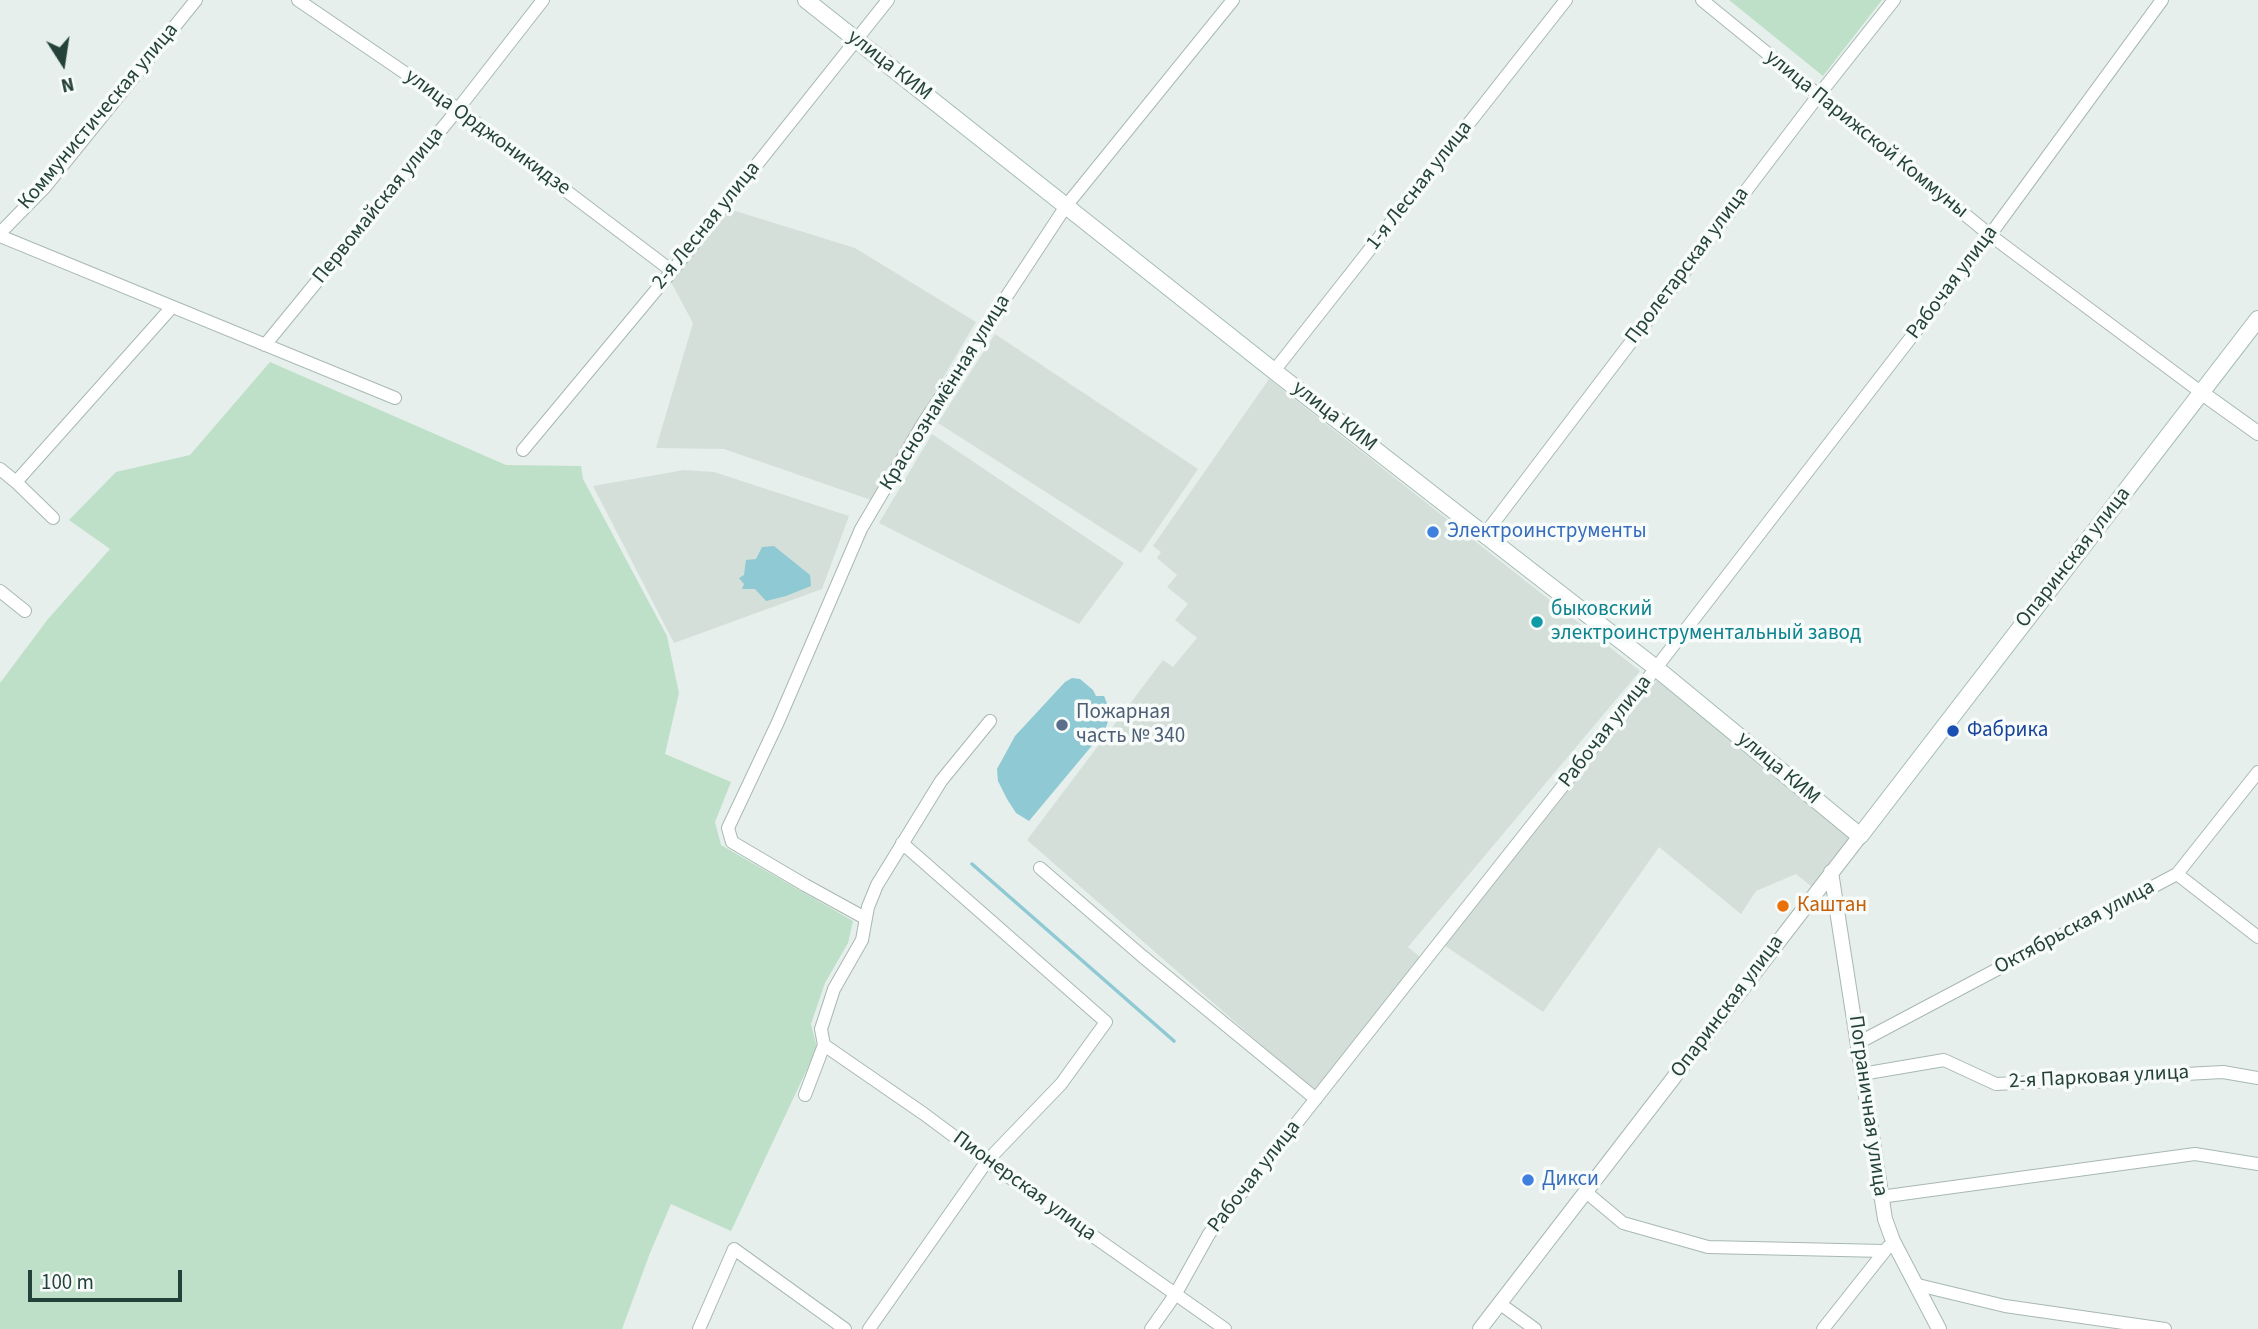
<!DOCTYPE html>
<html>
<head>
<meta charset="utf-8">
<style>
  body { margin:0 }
  #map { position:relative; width:2258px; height:1329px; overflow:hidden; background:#e6efeb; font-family:"Source Sans 3",sans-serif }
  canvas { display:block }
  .north { position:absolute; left:28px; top:28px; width:70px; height:70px; -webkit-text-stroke:5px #f7fbf9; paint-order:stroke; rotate:168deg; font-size:19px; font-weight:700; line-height:28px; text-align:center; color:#24423a }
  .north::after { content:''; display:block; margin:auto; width:24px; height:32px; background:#24423a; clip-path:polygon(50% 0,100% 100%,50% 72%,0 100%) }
  .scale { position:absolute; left:28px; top:1270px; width:154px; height:32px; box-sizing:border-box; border:4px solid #24423a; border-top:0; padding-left:9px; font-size:21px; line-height:24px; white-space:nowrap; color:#24423a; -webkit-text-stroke:5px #f7fbf9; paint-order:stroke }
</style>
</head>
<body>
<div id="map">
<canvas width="2258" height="1329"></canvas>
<div class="north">N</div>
<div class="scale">100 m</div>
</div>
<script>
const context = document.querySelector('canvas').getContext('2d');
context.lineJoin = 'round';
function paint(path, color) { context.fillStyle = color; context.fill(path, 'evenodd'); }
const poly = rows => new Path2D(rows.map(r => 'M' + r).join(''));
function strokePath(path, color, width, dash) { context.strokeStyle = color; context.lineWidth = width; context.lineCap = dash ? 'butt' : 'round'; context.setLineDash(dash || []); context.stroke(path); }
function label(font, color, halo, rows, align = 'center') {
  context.font = font + ' "Source Sans 3",sans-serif'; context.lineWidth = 7; context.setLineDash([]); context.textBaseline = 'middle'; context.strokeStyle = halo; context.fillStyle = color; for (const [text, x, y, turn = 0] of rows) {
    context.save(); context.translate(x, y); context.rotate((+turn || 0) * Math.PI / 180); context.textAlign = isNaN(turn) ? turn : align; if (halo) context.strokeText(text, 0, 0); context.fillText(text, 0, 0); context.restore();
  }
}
paint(poly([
  [729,209,855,248,976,322,871,500,724,449,656,448,693,323,671,282],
  [995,334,1198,469,1141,553,938,423],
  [1269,379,1640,671,1408,947,1420,957,1314,1091,1027,840,1163,660,1173,667,1197,638,1175,620,1188,604,1167,587,1177,575,1157,558,1161,552,1153,546],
  [932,434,1124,563,1079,624,879,523],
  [684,470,714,472,849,516,822,589,674,643,593,486],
  [1657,680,1853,837,1812,887,1796,874,1756,891,1741,914,1659,847,1543,1012,1444,945]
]), '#d4dfda');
paint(poly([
  [1729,0,1882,0,1823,76],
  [270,362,506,465,581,466,583,479,667,636,679,693,665,754,731,782,715,822,721,845,853,921,848,943,825,983,811,1024,817,1048,731,1231,671,1204,650,1253,622,1329,0,1329,0,683,48,619,110,549,69,520,116,472,190,455]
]), '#bfe0c8');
paint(poly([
  [774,546,810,575,811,586,786,596,766,601,755,589,742,589,744,584,739,578,744,575,746,560,756,559,762,547],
  [1072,678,1080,679,1093,690,1096,696,1104,696,1111,713,1105,730,1029,821,1016,813,1007,799,998,781,997,769,1015,736,1065,682]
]), '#8ec9d4');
strokePath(poly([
  [972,864,1174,1041]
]), '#8ec9d4', 3.5);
const minor = poly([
  [298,0,458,109,672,271],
  [1702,0,1990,235,2202,393],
  [0,233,45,187,196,0],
  [0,236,395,398],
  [265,345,458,109,543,0],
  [1274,371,1566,0],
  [523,450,672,271,888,0],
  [0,469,16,482],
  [53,518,16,482,172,307],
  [1485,534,1818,96,1894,0],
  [0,591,25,611],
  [1040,868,1142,956,1316,1099],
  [2177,874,2258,937],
  [865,918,805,885,732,842,728,828,778,722,861,529,924,422,1066,206,1233,0],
  [1858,1043,2177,874,2258,772],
  [824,1045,924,1114,1002,1172,1225,1329],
  [1862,1074,1944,1060,1996,1084,2223,1072,2258,1078],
  [805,1095,824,1045,821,1029,834,989,862,940,868,907,877,885,941,781,990,721],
  [1586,1192,1623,1223,1708,1247,1884,1251],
  [1880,1197,2195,1154,2258,1164],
  [1918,1285,2005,1306,2165,1329],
  [1499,1303,1535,1329],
  [699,1329,734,1249,845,1329],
  [869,1329,987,1161,1061,1084,1106,1022,902,843],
  [1151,1329,1175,1295,1209,1234,1656,668,1990,235,2162,0],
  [1823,1329,1888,1247]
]);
const tertiary = poly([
  [2202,393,2258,433],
  [1831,872,1885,1219,1893,1241,1939,1329],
  [1480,1329,1860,836]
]);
const secondary = poly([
  [806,0,1274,371,1656,668,1860,836,2258,319]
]);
strokePath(minor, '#a8b8b2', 14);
strokePath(tertiary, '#a8b8b2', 16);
strokePath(secondary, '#a4bbb3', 18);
strokePath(minor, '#fff', 12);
strokePath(tertiary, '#fff', 14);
strokePath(secondary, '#fff', 16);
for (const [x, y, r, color] of [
  [1433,532,7,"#3f7fe0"],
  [1537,622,7,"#0f9aa8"],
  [1062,725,7,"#5c6f8a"],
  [1953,731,7,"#1a4fb4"],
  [1783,906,7,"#e8710a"],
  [1528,1180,7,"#3f7fe0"]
]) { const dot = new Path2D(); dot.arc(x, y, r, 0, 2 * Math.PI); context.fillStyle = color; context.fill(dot); strokePath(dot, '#f7fbf9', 2.5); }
label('21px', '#24423a', '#f7fbf9', [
  ["улица КИМ",889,66,38],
  ["Коммунистическая улица",99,117,-50],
  ["улица Орджоникидзе",487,133,36],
  ["улица Парижской Коммуны",1866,135,39],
  ["1-я Лесная улица",1420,186,-52],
  ["Первомайская улица",379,206,-51],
  ["2-я Лесная улица",707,226,-51],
  ["Пролетарская улица",1688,266,-53],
  ["Рабочая улица",1953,283,-53],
  ["Краснознамённая улица",946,393,-58],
  ["улица КИМ",1334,417,38],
  ["Опаринская улица",2074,558,-52],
  ["Рабочая улица",1606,732,-52],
  ["улица КИМ",1778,769,40],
  ["Октябрьская улица",2075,928,-28],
  ["Опаринская улица",1728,1007,-53],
  ["2-я Парковая улица",2099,1078,-3],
  ["Пограничная улица",1867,1106,82],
  ["Рабочая улица",1255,1177,-52],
  ["Пионерская улица",1024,1187,36]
]);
label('21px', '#366cbe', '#f7fbf9', [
  ["Электроинструменты",1447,532],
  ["Дикси",1542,1180]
], 'left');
label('21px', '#0d838f', '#f7fbf9', [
  ["быковский",1551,610],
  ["электроинструментальный завод",1551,634]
], 'left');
label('21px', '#4e5e75', '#f7fbf9', [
  ["Пожарная",1076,713],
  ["часть № 340",1076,737]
], 'left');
label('21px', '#164399', '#f7fbf9', [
  ["Фабрика",1967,731]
], 'left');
label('21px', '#c56008', '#f7fbf9', [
  ["Каштан",1797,906]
], 'left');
</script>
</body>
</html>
